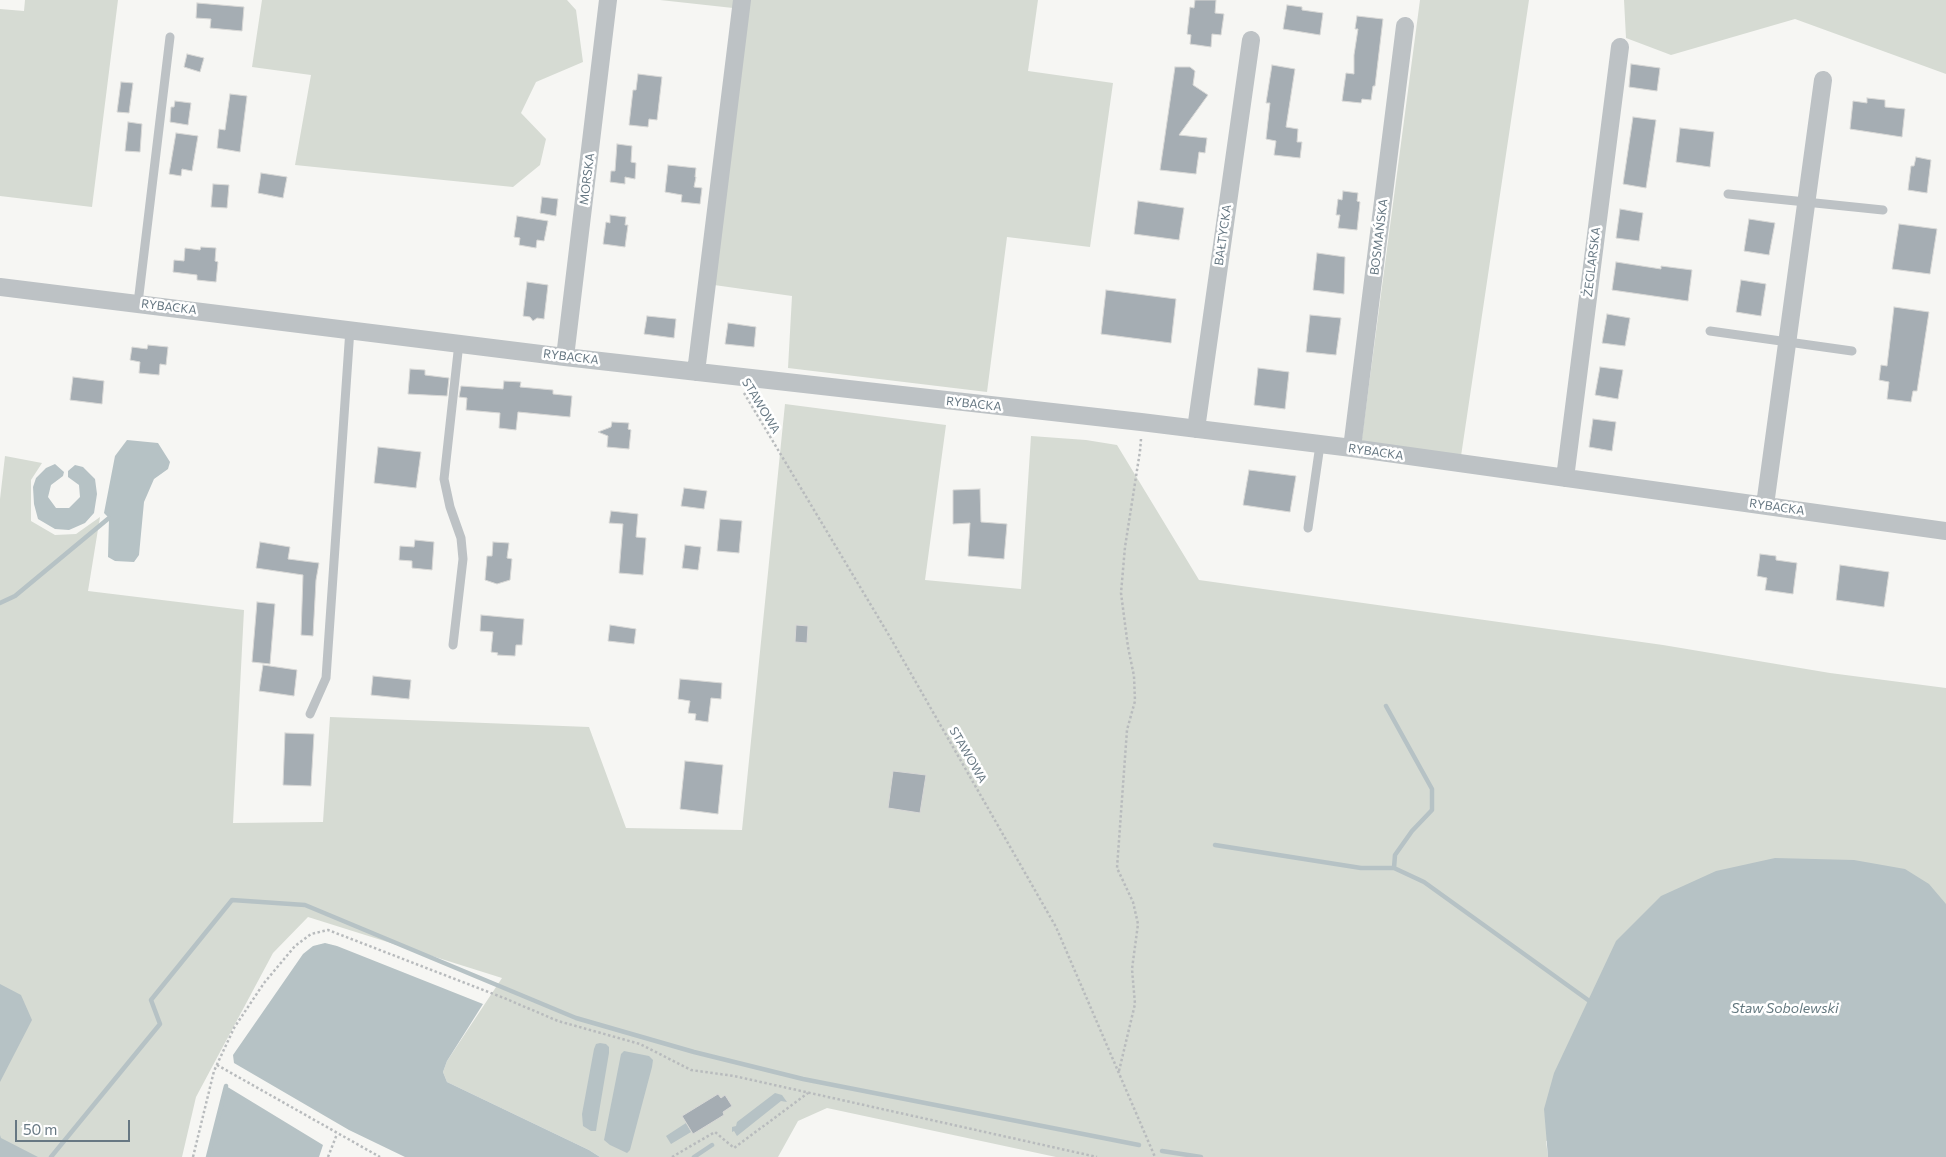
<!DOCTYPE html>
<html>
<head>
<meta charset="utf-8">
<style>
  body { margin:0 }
  #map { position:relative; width:1946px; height:1157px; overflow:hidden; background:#f6f6f3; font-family:Commissioner,sans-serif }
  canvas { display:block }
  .scale { position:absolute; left:15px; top:1120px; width:115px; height:22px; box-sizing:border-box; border:2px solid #677883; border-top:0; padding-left:6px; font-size:15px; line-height:18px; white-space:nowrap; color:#677883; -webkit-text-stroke:4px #fff; paint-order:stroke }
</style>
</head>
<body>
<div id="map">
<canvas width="1946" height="1157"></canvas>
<div class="scale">50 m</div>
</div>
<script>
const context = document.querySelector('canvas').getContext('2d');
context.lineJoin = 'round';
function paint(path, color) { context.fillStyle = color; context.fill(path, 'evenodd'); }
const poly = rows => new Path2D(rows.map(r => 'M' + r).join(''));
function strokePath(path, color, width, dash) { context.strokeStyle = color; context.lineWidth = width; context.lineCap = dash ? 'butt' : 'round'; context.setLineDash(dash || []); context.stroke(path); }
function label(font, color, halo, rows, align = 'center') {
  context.font = font + ' Commissioner,sans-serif'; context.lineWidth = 5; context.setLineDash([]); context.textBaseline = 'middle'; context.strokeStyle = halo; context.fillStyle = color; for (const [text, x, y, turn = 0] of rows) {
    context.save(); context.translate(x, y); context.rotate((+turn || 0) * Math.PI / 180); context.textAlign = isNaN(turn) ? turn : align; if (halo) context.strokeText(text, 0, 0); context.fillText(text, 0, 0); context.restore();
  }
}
paint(poly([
  [25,0,118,0,92,207,0,196,0,9,24,11],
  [262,0,567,0,576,10,583,62,536,82,521,113,546,139,540,165,513,187,295,165,311,75,252,67],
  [660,0,1038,0,1028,71,1113,83,1090,247,1007,237,987,392,788,368,792,296,700,283,733,8],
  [1420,0,1529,0,1461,456,1361,445],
  [1624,0,1946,0,1946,74,1795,19,1671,55,1626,38],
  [785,404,946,425,925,580,1021,589,1031,436,1086,440,1117,445,1199,580,1663,645,1830,673,1946,688,1946,1113,1546,1141,1548,1157,1056,1157,827,1108,798,1121,778,1157,600,1157,589,1150,447,1082,443,1072,447,1061,502,978,308,917,273,953,196,1097,182,1157,0,1157,0,499,5,456,42,463,31,480,31,521,55,535,76,534,100,517,88,591,244,610,233,823,323,822,330,717,589,727,626,828,742,830]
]), '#d6dbd3');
paint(poly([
  [127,440,158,443,170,462,168,469,154,479,144,502,139,555,134,562,115,561,108,557,109,518,104,513,115,456],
  [55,464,64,472,63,476,51,485,48,497,56,508,69,508,80,497,79,485,68,477,68,471,75,465,83,467,95,479,97,494,94,513,85,523,69,530,55,529,38,519,34,504,33,487,36,478,46,468],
  [1775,858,1854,860,1905,869,1929,884,1946,904,1946,1157,1548,1157,1544,1109,1554,1073,1616,941,1661,896,1716,871],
  [325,943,337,946,483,1004,447,1061,443,1072,447,1082,589,1150,600,1157,405,1157,349,1130,234,1063,233,1055,303,954,313,946],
  [0,984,21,995,32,1020,0,1082],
  [600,1043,606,1044,609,1047,609,1053,597,1124,596,1131,591,1131,583,1126,582,1114,594,1049,596,1044],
  [624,1051,649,1056,653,1060,652,1067,630,1150,627,1153,610,1145,604,1140,621,1054],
  [226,1086,323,1145,319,1157,209,1157],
  [775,1093,782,1095,787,1102,781,1101,737,1136,734,1131,732,1132,732,1127,736,1126,737,1122],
  [686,1123,691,1132,671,1144,666,1136],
  [0,1135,1,1138,38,1157,0,1157]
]), '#b6c2c5');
strokePath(poly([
  [0,603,15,596,109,518],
  [1386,706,1432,789,1432,810,1412,831,1395,855,1394,868],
  [1215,845,1361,868,1394,868,1424,882,1588,1000],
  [1162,1151,1201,1157],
  [51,1157,160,1024,151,1000,232,900,305,905,576,1018,694,1052,803,1079,1139,1145],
  [208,1157,226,1086],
  [694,1157,712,1145]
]), '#b6c2c5', 4.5);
const building = poly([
  [1195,0,1216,0,1215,13,1224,14,1221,35,1212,34,1211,47,1190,44,1191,35,1187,34,1190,7,1194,8,1195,0],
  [197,3,244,7,242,31,210,28,211,19,196,18,197,3],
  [1287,5,1302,7,1302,10,1323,13,1320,35,1283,29,1287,5],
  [1357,16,1383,19,1375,86,1373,86,1371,100,1362,99,1361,103,1342,101,1346,73,1354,74,1354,55,1358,29,1355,29,1357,16],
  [187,54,204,58,200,72,184,67,187,54],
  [1631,64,1660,68,1657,91,1629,87,1631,64],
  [1272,65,1295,69,1286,127,1298,129,1297,142,1302,142,1300,158,1274,155,1276,141,1266,139,1270,103,1266,103,1272,65],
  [1175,67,1190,67,1195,71,1193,85,1208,95,1179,135,1207,138,1205,153,1199,152,1196,174,1160,170,1175,67],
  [638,74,662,77,657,120,649,119,648,127,629,125,633,90,636,90,638,74],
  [121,82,133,83,129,113,117,112,121,82],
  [230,94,247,96,240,152,217,148,219,129,225,130,230,94],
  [1867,98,1885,100,1885,107,1905,109,1902,137,1850,129,1853,101,1867,103,1867,98],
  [175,101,191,103,188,125,170,122,171,107,174,107,175,101],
  [1633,117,1656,120,1646,188,1623,184,1633,117],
  [128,122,142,124,140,152,125,151,128,122],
  [1680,128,1714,132,1710,167,1676,162,1680,128],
  [176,133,198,136,192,171,182,169,181,176,169,174,176,133],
  [617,144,632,146,631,162,636,163,635,179,625,177,625,184,610,182,611,171,615,171,617,144],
  [1916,157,1931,160,1927,193,1908,190,1911,166,1914,166,1916,157],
  [668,165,696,168,695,177,696,177,694,187,702,188,700,204,681,202,682,195,665,192,668,165],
  [261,173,287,177,283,198,258,193,261,173],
  [213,184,229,185,227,208,211,207,213,184],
  [1343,191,1358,193,1357,201,1360,202,1357,230,1338,228,1340,215,1336,215,1338,199,1342,200,1343,191],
  [542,197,558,199,556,216,540,213,542,197],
  [1138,201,1184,208,1179,240,1134,234,1138,201],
  [1620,209,1643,213,1639,241,1616,238,1620,209],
  [610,215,626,217,625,225,628,225,625,247,603,244,606,222,610,223,610,215],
  [517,216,548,221,544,241,537,240,536,248,519,245,520,238,514,237,517,216],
  [1749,219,1775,223,1769,255,1744,251,1749,219],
  [1899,224,1937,229,1930,274,1892,269,1899,224],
  [201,247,216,248,215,261,218,262,216,282,197,280,197,275,173,272,174,260,184,261,185,248,200,250,201,247],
  [1317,253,1345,257,1344,294,1313,290,1317,253],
  [1616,262,1661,269,1661,266,1692,270,1688,301,1612,290,1616,262],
  [1741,280,1766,284,1761,316,1736,312,1741,280],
  [527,282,548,285,544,319,537,318,533,321,530,317,523,316,527,282],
  [1106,290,1176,299,1171,343,1101,334,1106,290],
  [1894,307,1929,312,1917,391,1913,391,1911,402,1887,399,1889,382,1879,380,1881,365,1887,366,1894,307],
  [1607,314,1630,318,1625,346,1602,343,1607,314],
  [1310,315,1341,318,1336,355,1306,352,1310,315],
  [647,316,676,319,674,338,644,334,647,316],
  [728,323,756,327,754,347,725,344,728,323],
  [148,345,168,347,166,365,160,364,159,375,139,373,140,362,130,360,132,347,147,349,148,345],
  [1600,367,1623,370,1618,399,1595,395,1600,367],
  [1258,368,1289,372,1285,409,1254,405,1258,368],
  [410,369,425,370,425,375,449,378,447,396,408,394,410,369],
  [73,377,104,381,102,404,70,400,73,377],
  [504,381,521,382,520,387,553,390,553,394,572,396,570,417,518,412,516,430,499,428,500,413,466,410,467,398,459,397,461,386,503,389,504,381],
  [1593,419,1616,422,1612,451,1589,447,1593,419],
  [612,422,629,423,628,429,631,430,629,449,607,447,608,436,598,432,611,427,612,422],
  [378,447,421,452,416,488,374,483,378,447],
  [1249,470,1296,476,1290,512,1243,505,1249,470],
  [684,488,707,491,704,509,681,506,684,488],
  [980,489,981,522,1007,524,1004,559,968,556,970,523,953,524,953,490,980,489],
  [611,511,638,514,636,537,646,538,643,575,619,573,623,524,609,523,611,511],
  [720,519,742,521,739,553,717,551,720,519],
  [415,540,434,542,432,570,412,568,412,561,399,560,400,546,414,547,415,540],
  [260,542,290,547,288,559,319,563,316,580,313,636,301,635,303,575,256,568,260,542],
  [493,542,509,543,507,558,512,559,510,580,497,584,485,580,487,556,492,556,493,542],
  [685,545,701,547,698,570,682,568,685,545],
  [1760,554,1776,556,1776,560,1797,563,1793,594,1765,590,1767,578,1757,576,1760,554],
  [1840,565,1889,572,1884,607,1836,600,1840,565],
  [257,602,275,604,270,664,252,662,257,602],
  [481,615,524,619,522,645,516,645,515,656,497,655,498,653,491,652,493,632,480,631,481,615],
  [610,625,636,629,634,644,608,641,610,625],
  [796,625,808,626,807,643,795,642,796,625],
  [263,665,297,670,294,696,259,691,263,665],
  [373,676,411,680,409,699,371,695,373,676],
  [680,679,722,683,721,699,711,698,708,722,695,720,696,714,688,713,690,701,678,699,680,679],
  [285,733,314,734,311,786,283,785,285,733],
  [685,761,723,765,718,814,680,809,685,761],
  [893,771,926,775,920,813,888,808,893,771],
  [718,1094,721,1098,725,1095,732,1106,723,1112,724,1115,693,1134,682,1116,718,1094]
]);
paint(building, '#a5adb3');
strokePath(building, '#d8d8d6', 1);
strokePath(poly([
  [744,393,890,637,1056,927,1155,1157],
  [217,1065,380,1157],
  [1119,1071,1135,1004,1132,969,1138,924,1133,902,1117,868,1127,730,1135,701,1134,676,1128,647,1121,593,1125,547,1140,451,1141,439],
  [193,1157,214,1071,234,1028,264,983,295,946,311,934,328,930,504,998,558,1021,640,1044,691,1070,734,1076,1097,1157],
  [328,1157,337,1134],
  [672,1157,715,1132,734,1148,808,1093]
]), '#b8bbbd', 2.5, [2.5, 2.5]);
strokePath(poly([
  [1728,194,1883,210],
  [138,303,170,37],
  [1710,331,1852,351],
  [1308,528,1320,445],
  [453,645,463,559,461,538,450,507,444,479,459,343],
  [310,714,326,678,350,329]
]), '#bdc2c5', 9);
strokePath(poly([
  [0,287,565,357,1141,422,1352,448,1946,531],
  [565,357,608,0],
  [696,372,742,0],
  [1196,429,1251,40],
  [1352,448,1405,26],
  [1565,478,1620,47],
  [1765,505,1823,80]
]), '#bdc2c5', 18);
label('12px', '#677883', '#fff', [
  ["MORSKA",587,179,-83],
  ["BAŁTYCKA",1223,235,-82],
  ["BOSMAŃSKA",1379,237,-83],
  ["ŻEGLARSKA",1592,262,-83],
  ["RYBACKA",169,307,7],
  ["RYBACKA",571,357,7],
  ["RYBACKA",974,404,6],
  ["STAWOWA",761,406,59],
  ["RYBACKA",1376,452,8],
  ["RYBACKA",1777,507,8],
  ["STAWOWA",968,755,60]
]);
label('italic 14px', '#63787f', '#fff', [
  ["Staw Sobolewski",1785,1008]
]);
</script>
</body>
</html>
